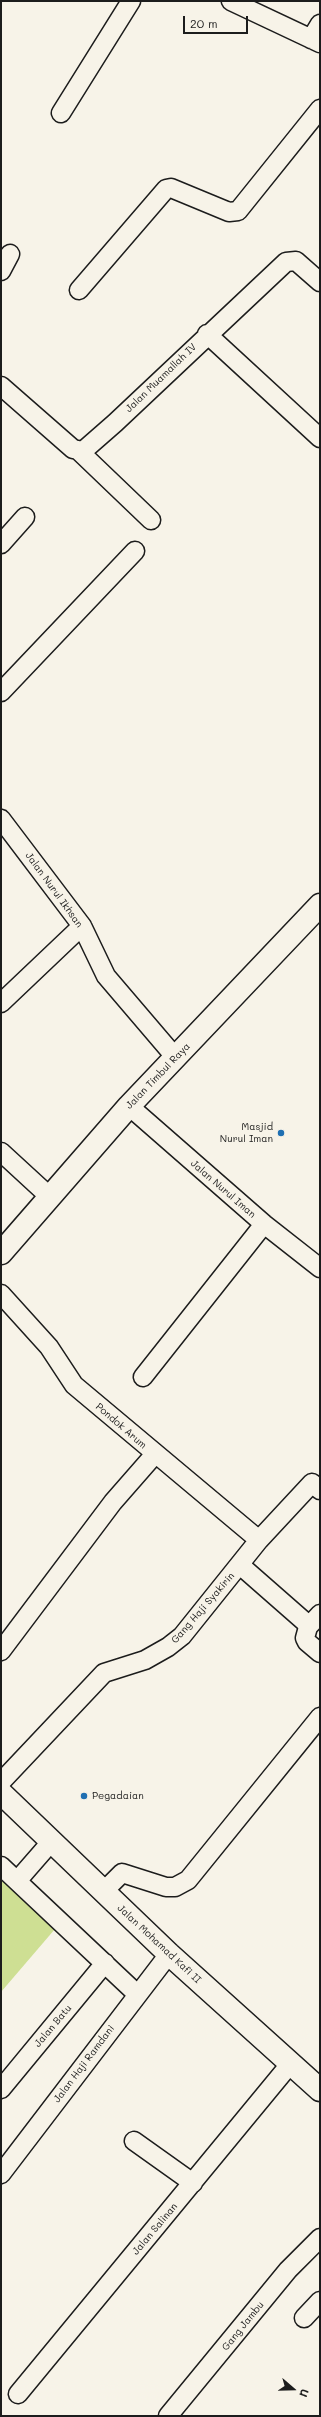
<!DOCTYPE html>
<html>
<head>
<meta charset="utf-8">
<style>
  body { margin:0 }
  #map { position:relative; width:321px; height:2417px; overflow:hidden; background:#f7f3e8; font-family:Mali,sans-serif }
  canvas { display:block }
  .frame { position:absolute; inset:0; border:2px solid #1c1c1c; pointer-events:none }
  .north { position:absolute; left:273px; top:2369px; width:40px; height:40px; -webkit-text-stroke:3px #f7f3e8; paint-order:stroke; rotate:110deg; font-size:11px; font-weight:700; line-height:16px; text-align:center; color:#1c1c1c }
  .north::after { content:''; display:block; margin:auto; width:14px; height:18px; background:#1c1c1c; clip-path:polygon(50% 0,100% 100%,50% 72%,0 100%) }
  .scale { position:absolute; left:183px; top:16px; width:65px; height:18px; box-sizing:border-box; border:2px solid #1c1c1c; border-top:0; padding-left:5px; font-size:12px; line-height:14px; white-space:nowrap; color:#1c1c1c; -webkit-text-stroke:3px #f7f3e8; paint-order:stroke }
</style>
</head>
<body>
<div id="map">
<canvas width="321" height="2417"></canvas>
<div class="frame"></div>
<div class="north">U</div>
<div class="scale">20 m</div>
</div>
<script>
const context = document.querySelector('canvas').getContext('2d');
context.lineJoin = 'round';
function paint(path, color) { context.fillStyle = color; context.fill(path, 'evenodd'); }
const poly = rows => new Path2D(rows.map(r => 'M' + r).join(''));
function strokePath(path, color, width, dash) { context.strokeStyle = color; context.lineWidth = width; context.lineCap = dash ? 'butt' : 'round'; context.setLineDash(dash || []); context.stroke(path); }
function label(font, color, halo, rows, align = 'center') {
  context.font = font + ' Mali,sans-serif'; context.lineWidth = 4; context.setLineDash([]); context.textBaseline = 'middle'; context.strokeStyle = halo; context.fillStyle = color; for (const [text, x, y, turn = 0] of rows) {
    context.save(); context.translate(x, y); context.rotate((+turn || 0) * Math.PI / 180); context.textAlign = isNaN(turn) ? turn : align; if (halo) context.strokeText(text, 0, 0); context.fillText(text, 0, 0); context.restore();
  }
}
paint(poly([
  [10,1862,67,1915,1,1992,1,1874]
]), '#cedf93');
const minor = poly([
  [231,1,320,43],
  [311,39,320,24],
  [61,113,131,1],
  [1,271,10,254],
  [79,290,166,189,171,188,229,212,238,211,320,109],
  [207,334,320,438],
  [1,386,73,449,83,451,115,423,286,262,296,261,320,282],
  [79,451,151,520],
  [1,544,25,517],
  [1,692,135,551],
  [1,819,82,926,106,976,176,1058],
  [1,1003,82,926],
  [129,1106,264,1224,320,1268],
  [1,1152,50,1197],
  [1,1294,49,1347,74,1385,259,1540],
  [143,1377,264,1224],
  [240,1565,305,1622,308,1627,305,1638,307,1642,320,1653],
  [308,1627,320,1614],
  [1,1651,113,1502,155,1454],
  [1,1782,104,1673,145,1660,168,1647,182,1636,259,1540,312,1483,320,1490],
  [1,1866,137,1994],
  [17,1881,51,1842],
  [103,1892,122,1873,166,1887,175,1887,188,1880,320,1717],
  [1,2089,105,1963],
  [134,2141,193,2183],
  [1,2174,169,1954],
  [304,2318,320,2301],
  [18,2394,291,2063],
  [168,2416,288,2270,320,2238]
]);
const tertiary = poly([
  [1,1253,129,1106,320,905]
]);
const secondary = poly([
  [1,1793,169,1954,320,2090]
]);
strokePath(minor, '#1c1c1c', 21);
strokePath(tertiary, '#1c1c1c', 25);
strokePath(secondary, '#1c1c1c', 25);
strokePath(minor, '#f7f3e8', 18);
strokePath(tertiary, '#f7f3e8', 22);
strokePath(secondary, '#f7f3e8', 22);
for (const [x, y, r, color] of [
  [281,1133,4,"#1f6fb2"],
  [84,1796,4,"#1f6fb2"]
]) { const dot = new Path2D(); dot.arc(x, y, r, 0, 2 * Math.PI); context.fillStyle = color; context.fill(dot); strokePath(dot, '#f7f3e8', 1.5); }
label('10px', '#1c1c1c', '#f7f3e8', [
  ["Jalan Muamallah IV",161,378,-44],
  ["Jalan Nurul Ikhsan",54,890,54],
  ["Jalan Timbul Raya",158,1076,-46],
  ["Jalan Nurul Iman",223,1189,41],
  ["Pondok Arum",121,1426,41],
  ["Gang Haji Syakirin",203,1608,-49],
  ["Jalan Mohamad Kafi II",159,1944,43],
  ["Jalan Batu",53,2026,-50],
  ["Jalan Haji Ramdani",84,2064,-53],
  ["Jalan Salinan",155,2229,-50],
  ["Gang Jambu",243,2326,-51]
]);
label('10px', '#1c1c1c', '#f7f3e8', [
  ["Masjid",273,1127],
  ["Nurul Iman",273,1139],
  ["Pegadaian",92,1796,"left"]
], 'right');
</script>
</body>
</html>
